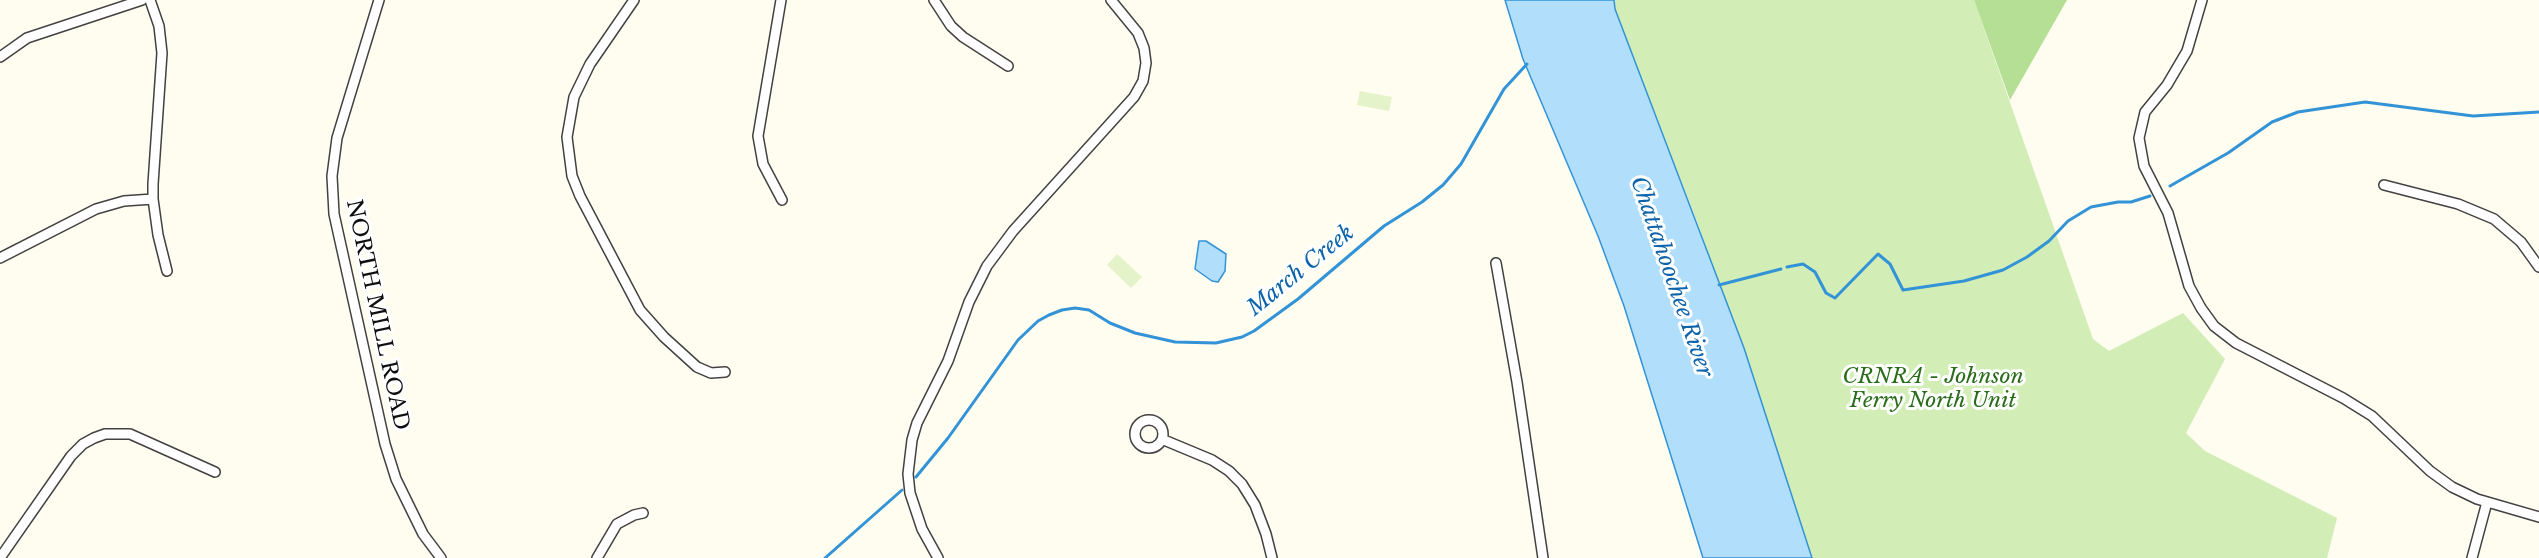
<!DOCTYPE html>
<html>
<head>
<meta charset="utf-8">
<style>
  body { margin:0 }
  canvas { display:block; background:#fffcf0 }
</style>
</head>
<body>
<canvas width="2539" height="558"></canvas>
<script>
const context = document.querySelector('canvas').getContext('2d');
context.lineJoin = 'round';
function paint(path, color) { context.fillStyle = color; context.fill(path, 'evenodd'); }
const poly = rows => new Path2D(rows.map(r => 'M' + r).join(''));
function strokePath(path, color, width, dash) { context.strokeStyle = color; context.lineWidth = width; context.lineCap = dash ? 'butt' : 'round'; context.setLineDash(dash || []); context.stroke(path); }
function label(font, color, halo, rows, align = 'center') {
  context.font = font + ' "Libre Baskerville",serif'; context.lineWidth = 6; context.setLineDash([]); context.textBaseline = 'middle'; context.strokeStyle = halo; context.fillStyle = color; for (const [text, x, y, turn = 0] of rows) {
    context.save(); context.translate(x, y); context.rotate((+turn || 0) * Math.PI / 180); context.textAlign = isNaN(turn) ? turn : align; if (halo) context.strokeText(text, 0, 0); context.fillText(text, 0, 0); context.restore();
  }
}
paint(poly([
  [1614,0,1974,0,2093,339,2109,351,2183,313,2225,359,2186,433,2205,451,2337,518,2327,558,1812,558,1699,227,1615,9]
]), '#d2edb6');
paint(poly([
  [1974,0,2067,0,2010,100]
]), '#b5df94');
paint(poly([
  [1360,91,1392,97,1389,111,1357,105],
  [1117,254,1142,277,1131,288,1107,265]
]), '#e4f3c9');
const water = poly([
  [1505,0,1614,0,1615,9,1744,348,1812,558,1703,558,1624,306,1598,236,1523,59,1505,0],
  [1199,241,1206,241,1226,254,1225,271,1218,282,1212,281,1195,269,1199,241]
]);
paint(water, '#b1defb');
strokePath(water, '#3293d7', 1.5);
strokePath(poly([
  [2170,186,2228,153,2272,122,2298,112,2365,102,2473,116,2539,112],
  [1787,267,1803,264,1815,272,1826,293,1835,298,1878,254,1890,264,1903,290,1964,281,2003,270,2027,257,2049,241,2068,221,2091,207,2118,202,2131,202,2150,196],
  [1719,285,1781,269],
  [916,477,948,438,1018,340,1038,321,1049,315,1062,310,1075,308,1089,310,1110,323,1135,333,1175,342,1216,343,1242,337,1254,331,1298,299,1384,226,1422,202,1443,185,1461,164,1504,89,1527,64],
  [825,558,902,490]
]), '#3293d7', 3);
const minor = poly([
  [150,0,159,26,162,53,153,184,153,199,158,235,167,271],
  [379,0,337,138,332,176,334,214,385,444,396,479,423,534,441,558],
  [634,0,590,64,574,97,567,137,572,176,580,196,640,310,664,337,697,367,711,373,725,372],
  [781,0,758,136,763,164,782,200],
  [934,0,951,26,963,37,1008,66],
  [2202,0,2187,51,2167,85,2145,112,2139,138,2144,166,2168,213,2189,286,2201,308,2214,326,2236,343,2343,398,2372,416,2430,471,2452,487,2477,499,2539,517],
  [0,57,27,38,142,0],
  [2384,185,2458,204,2494,219,2521,242,2539,267],
  [0,258,96,209,124,201,153,199],
  [1496,263,1517,382,1543,558],
  '1135 434a14 14 0 1 1 28 0a14 14 0 1 1-28 0Z',
  [1164,440,1212,460,1229,471,1242,484,1255,505,1266,534,1272,558],
  [0,558,71,456,83,444,94,438,105,434,130,434,215,472],
  [597,558,617,524,634,515,643,513],
  [938,558,922,529,910,493,908,474,912,440,917,423,948,361,969,302,987,266,1013,231,1134,97,1143,81,1146,63,1144,48,1138,33,1111,0],
  [2472,558,2487,502]
]);
strokePath(minor, '#424242', 12);
strokePath(minor, '#fff', 9);
label('21px', '#0f0f0f', '#fff', [
  ["NORTH MILL ROAD",377,315,78]
]);
label('italic 21px', '#296c19', '#fff', [
  ["CRNRA - Johnson",1933,377],
  ["Ferry North Unit",1933,401]
]);
label('italic 22px', '#0e64aa', '#fff', [
  ["March Creek",1301,271,-39],
  ["Chattahoochee River",1671,277,71]
]);
</script>
</body>
</html>
